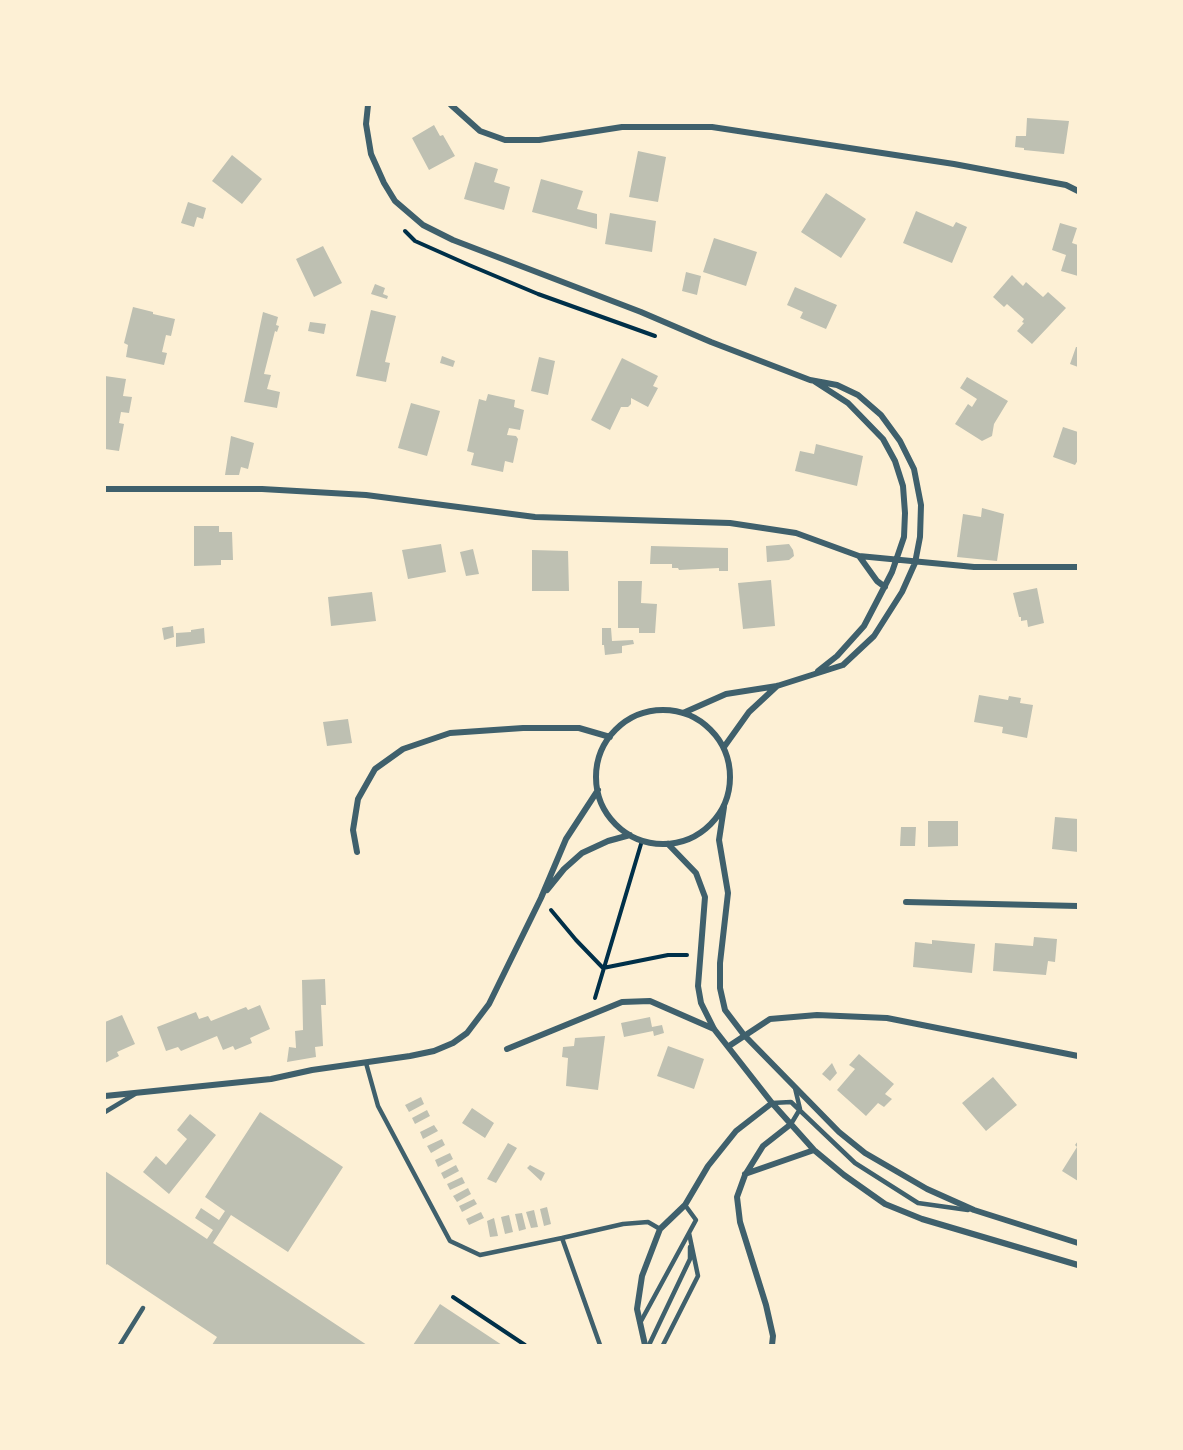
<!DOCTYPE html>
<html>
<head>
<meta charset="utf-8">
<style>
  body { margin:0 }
  #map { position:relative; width:1183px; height:1450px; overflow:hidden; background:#fdf0d5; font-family:Quicksand,sans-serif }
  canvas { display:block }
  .frame { position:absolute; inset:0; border:106px solid #fdf0d5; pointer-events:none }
</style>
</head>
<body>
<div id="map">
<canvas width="1183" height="1450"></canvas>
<div class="frame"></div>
</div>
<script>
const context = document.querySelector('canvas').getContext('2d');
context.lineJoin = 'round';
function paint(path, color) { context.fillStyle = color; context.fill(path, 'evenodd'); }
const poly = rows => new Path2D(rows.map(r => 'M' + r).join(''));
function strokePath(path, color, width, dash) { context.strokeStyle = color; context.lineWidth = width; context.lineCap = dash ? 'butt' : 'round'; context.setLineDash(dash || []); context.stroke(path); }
paint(poly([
  [1027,118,1069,121,1064,154,1024,150,1024,148,1015,147,1016,136,1026,136],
  [434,125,440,136,443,135,455,156,429,170,412,138],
  [638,151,666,157,658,202,629,197],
  [232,155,262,179,242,204,212,181],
  [475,162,498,169,494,182,510,187,504,210,464,199],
  [541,179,583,191,577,209,597,214,597,229,532,212],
  [826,193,866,219,841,258,801,232],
  [188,202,206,208,203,219,197,217,194,227,181,223],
  [916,211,953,227,956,222,967,227,952,263,903,243],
  [610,213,656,221,652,252,605,244],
  [1060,223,1077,228,1072,243,1078,245,1078,276,1061,271,1066,255,1052,250],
  [714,238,757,252,746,286,703,272],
  [323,246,342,283,314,297,296,259],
  [686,272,701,276,697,295,682,291],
  [1012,275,1023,286,1026,282,1043,297,1048,292,1066,308,1032,344,1017,331,1024,323,1022,322,1024,319,1007,304,1004,307,993,297],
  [375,284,385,288,383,294,388,296,387,299,371,294],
  [795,287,837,305,826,329,800,318,803,312,787,305],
  [133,307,153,312,153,314,175,319,171,336,166,335,162,352,167,353,164,365,126,357,128,345,124,343],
  [371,310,396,316,385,362,390,363,386,382,356,376],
  [263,312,278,317,276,325,279,326,277,332,275,331,264,374,271,375,267,389,280,392,277,408,244,402],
  [310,322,326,324,324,334,308,331],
  [1076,347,1078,347,1078,367,1070,364],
  [442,356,455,361,453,367,440,363],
  [539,357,555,361,548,395,531,391],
  [622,358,658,376,653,386,658,388,648,407,631,398,631,404,628,407,621,407,610,430,591,420],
  [105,376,126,379,123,396,132,397,129,413,121,412,119,423,124,424,119,451,105,449],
  [967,377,1008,401,994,424,992,436,982,441,955,424,968,404,972,407,977,399,960,388],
  [488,394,515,400,514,407,524,410,520,430,509,428,507,435,516,436,518,439,513,463,505,461,503,472,471,465,474,453,467,451,479,399,486,401],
  [411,403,440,411,427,456,398,448],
  [1063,427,1078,432,1078,460,1075,465,1053,457],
  [231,436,254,443,248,469,241,467,239,475,225,475],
  [816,444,863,456,857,486,795,471,800,451,814,454],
  [982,508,1004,514,997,561,957,557,963,514,981,517],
  [194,526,219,526,219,532,232,532,233,560,221,560,221,565,194,566],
  [441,544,446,572,408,579,402,550],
  [789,544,793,550,794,556,789,560,767,562,766,546],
  [651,546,728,548,728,571,719,571,719,568,679,570,678,568,672,568,672,564,650,564],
  [473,549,479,574,466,576,460,552],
  [532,550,568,551,569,591,532,591],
  [771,580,775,626,743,629,738,583],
  [618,581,642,581,641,603,657,604,655,633,639,633,639,628,618,628],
  [1037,588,1044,623,1028,627,1027,620,1021,621,1021,617,1019,617,1013,593],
  [372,592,376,621,331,626,328,597],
  [173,626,174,637,164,640,162,628],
  [204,628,205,643,176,647,176,633,191,632,191,630],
  [602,628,611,628,612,641,633,640,634,644,622,646,622,653,605,655,604,645,602,645],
  [979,695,1008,700,1009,696,1021,698,1020,703,1033,705,1027,738,1002,733,1003,727,974,722],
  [348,719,352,743,327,746,323,722],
  [1055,817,1078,819,1078,852,1052,849],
  [928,821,958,821,958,846,928,847],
  [901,827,916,827,915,846,900,846],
  [1034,937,1057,939,1055,962,1048,961,1046,975,993,971,995,943,1033,946],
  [932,940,975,944,972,973,913,967,915,942,932,944],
  [325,979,326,1005,321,1005,323,1046,315,1047,316,1057,287,1062,289,1047,296,1048,295,1031,303,1030,302,980],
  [260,1005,270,1029,250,1038,252,1043,235,1050,233,1046,223,1050,217,1036,181,1051,178,1047,166,1051,157,1027,196,1012,199,1019,208,1016,211,1021,246,1007,248,1010],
  [122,1015,135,1044,117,1052,119,1056,105,1063,105,1022],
  [650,1017,652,1027,662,1025,664,1033,654,1036,653,1031,624,1037,621,1023],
  [605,1036,598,1090,566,1086,568,1058,562,1057,563,1047,574,1046,575,1038],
  [668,1046,704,1059,694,1089,657,1076],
  [859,1054,894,1084,885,1094,892,1099,884,1107,878,1103,866,1116,837,1090,855,1069,849,1065],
  [832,1063,837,1073,830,1081,822,1074],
  [993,1077,1017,1105,986,1131,962,1103],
  [421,1097,424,1104,409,1112,405,1105],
  [472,1108,494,1123,485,1138,462,1123],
  [427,1110,430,1116,415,1124,412,1118],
  [260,1112,343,1167,288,1252,231,1215,213,1243,367,1345,212,1345,217,1337,107,1264,105,1266,105,1171,207,1239,213,1230,195,1218,201,1208,219,1220,225,1211,205,1197],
  [190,1114,216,1135,169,1194,143,1172,156,1156,166,1165,187,1139,177,1130],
  [434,1125,438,1131,423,1139,420,1132],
  [442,1139,445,1145,431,1153,427,1146],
  [1078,1141,1078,1181,1062,1171,1077,1147,1075,1145],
  [508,1143,517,1148,496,1183,487,1179],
  [450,1153,453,1159,438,1167,435,1160],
  [456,1165,459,1171,444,1179,441,1173],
  [530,1165,545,1173,541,1181,527,1168],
  [462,1177,465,1183,450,1190,447,1184],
  [468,1188,471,1194,457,1202,453,1196],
  [474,1199,477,1204,462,1212,459,1206],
  [547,1207,551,1224,544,1226,540,1209],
  [534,1210,538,1227,531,1228,526,1212],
  [481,1212,484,1218,469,1225,466,1219],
  [522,1213,526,1229,519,1231,515,1214],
  [509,1215,513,1232,505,1234,501,1217],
  [494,1218,498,1236,490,1237,487,1221],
  [440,1304,502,1345,413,1345]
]), '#bec0b2');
strokePath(poly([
  [405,231,415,241,469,265,538,294,655,336],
  [551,910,576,940,603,968,668,955,687,955],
  [595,998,641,844],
  [453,1297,525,1345]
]), '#003049', 4);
strokePath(poly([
  [366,1063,378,1106,450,1241,480,1255,562,1238],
  [772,1103,791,1102,855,1163,918,1203,968,1210],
  [105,1112,135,1094],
  [791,1124,800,1109,795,1088],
  [640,1323,696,1220,685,1205],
  [120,1345,143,1308],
  [600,1345,562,1238,623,1224,648,1222,660,1229],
  [649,1345,690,1259,690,1247],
  [663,1345,698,1276,689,1233]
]), '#3f606c', 4.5);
strokePath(poly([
  [368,105,366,124,371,154,384,183,395,201,423,225,453,240,641,312,711,342,810,380,837,385,858,395,881,415,900,441,914,469,921,505,920,537,915,563,902,592,874,636,843,665,777,686,726,694,683,713],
  [451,105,480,131,505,140,539,140,622,127,712,127,954,164,1066,185,1078,191],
  [814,381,848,403,883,439,895,461,903,486,905,513,904,537,892,572,876,603,864,626,837,656,818,671],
  [105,489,262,489,366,495,535,517,730,523,796,533,859,556],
  [885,587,877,581,859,556,974,567,1078,567],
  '596 777a67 67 0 1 1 134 0a67 67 0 1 1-134 0Z',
  [724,747,749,712,777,686],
  [724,807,719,840,728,893,720,963,720,988,725,1010,744,1035,839,1132,865,1153,927,1189,974,1210,1078,1243],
  [668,844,696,873,705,897,698,986,701,1003,714,1029,772,1103,814,1150,844,1175,885,1204,922,1219,1078,1265],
  [357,852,353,830,358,799,375,769,403,749,450,733,523,728,579,728,610,737],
  [547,890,564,869,582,853,608,841,630,835],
  [906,902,1078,906],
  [729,1046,770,1019,817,1015,887,1018,1078,1056],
  [507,1049,622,1002,650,1001,714,1029],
  [105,1096,271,1079,312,1070,410,1056,434,1051,453,1043,467,1033,489,1004,541,898,566,839,598,790],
  [745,1174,814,1150],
  [645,1345,637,1309,642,1276,660,1229,685,1205,708,1166,736,1131,772,1103],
  [772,1345,773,1336,766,1305,740,1222,737,1197,745,1175,763,1146,791,1124]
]), '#3f606c', 6);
</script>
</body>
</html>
